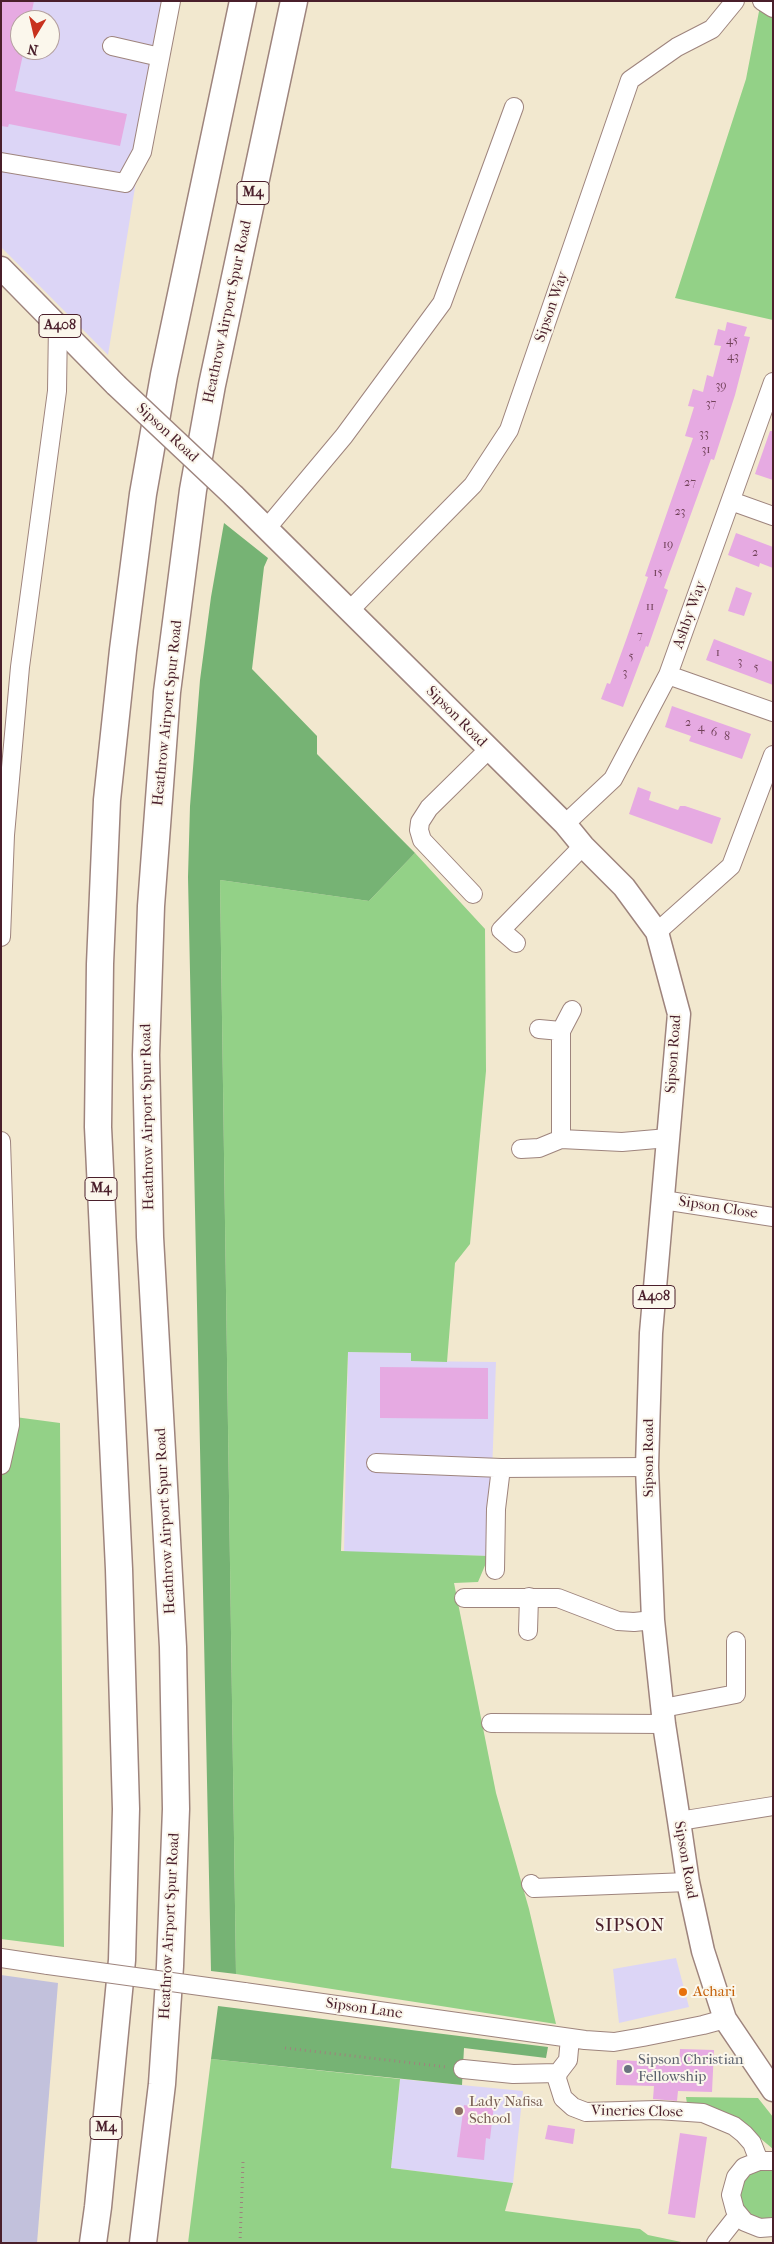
<!DOCTYPE html>
<html>
<head>
<meta charset="utf-8">
<style>
  body { margin:0 }
  #map { position:relative; width:774px; height:2244px; overflow:hidden; background:#f2e8cf; font-family:"IM FELL French Canon",serif }
  canvas { display:block }
  .frame { position:absolute; inset:0; border:2px solid #4a1f2b; pointer-events:none }
  .north { position:absolute; left:10px; top:10px; width:50px; height:50px; box-sizing:border-box; background:#fbf7ec; border:1px solid #b4a19f; border-radius:50%; rotate:189deg; font-size:14px; font-weight:700; line-height:20px; text-align:center; color:#4a1f2b }
  .north::after { content:''; display:block; margin:auto; width:18px; height:22px; background:#c8321e; clip-path:polygon(50% 0,100% 100%,50% 72%,0 100%) }
</style>
</head>
<body>
<div id="map">
<canvas width="774" height="2244"></canvas>
<div class="frame"></div>
<div class="north">N</div>
</div>
<script>
const context = document.querySelector('canvas').getContext('2d');
context.lineJoin = 'round';
function paint(path, color) { context.fillStyle = color; context.fill(path, 'evenodd'); }
const poly = rows => new Path2D(rows.map(r => 'M' + r).join(''));
function strokePath(path, color, width, dash) { context.strokeStyle = color; context.lineWidth = width; context.lineCap = dash ? 'butt' : 'round'; context.setLineDash(dash || []); context.stroke(path); }
function label(font, color, halo, rows, align = 'center') {
  context.font = font + ' "IM FELL French Canon",serif'; context.lineWidth = 4; context.setLineDash([]); context.textBaseline = 'middle'; context.strokeStyle = halo; context.fillStyle = color; for (const [text, x, y, turn = 0] of rows) {
    context.save(); context.translate(x, y); context.rotate((+turn || 0) * Math.PI / 180); context.textAlign = isNaN(turn) ? turn : align; if (halo) context.strokeText(text, 0, 0); context.fillText(text, 0, 0); context.restore();
  }
}
paint(poly([
  [1,1,165,1,108,355,1,247],
  [20,20,50,20,50,50,20,50],
  [348,1352,411,1353,411,1361,496,1362,489,1556,344,1552],
  [676,1958,689,2007,619,2023,613,1969],
  [400,2079,523,2091,513,2183,391,2168]
]), '#dcd5f6');
paint(poly([
  [1,1975,58,1983,37,2243,1,2243]
]), '#c2c1dc');
paint(poly([
  [761,1,773,1,773,320,675,298,746,79],
  [415,853,485,929,486,1071,470,1244,455,1263,447,1362,411,1361,411,1353,348,1352,341,1551,489,1556,478,1582,454,1583,496,1793,529,1909,556,2024,236,1974,220,880,369,901],
  [15,1417,60,1423,64,1947,1,1939,1,1475],
  [211,2059,400,2079,391,2168,513,2183,505,2211,640,2229,648,2235,686,2243,188,2243],
  [686,2097,758,2098,773,2117,773,2149,748,2128,687,2104],
  [759,2167,773,2169,773,2217,765,2219,749,2215,738,2201,744,2176]
]), '#93d187');
paint(poly([
  [224,523,268,558,264,567,252,669,317,736,317,754,415,853,369,901,220,880,236,1974,211,1971,188,877,190,806,200,680,211,597],
  [218,2006,548,2047,546,2058,464,2048,462,2085,211,2059]
]), '#76b374');
paint(poly([
  [1,1,34,1,30,20,20,20,20,50,24,50,15,91,127,114,120,146,9,124,8,127,1,126],
  [727,322,747,327,744,336,750,337,735,395,714,460,711,459,664,588,668,590,648,647,646,646,623,707,601,699,607,683,610,684,626,640,648,577,645,576,693,438,685,436,694,407,688,406,693,389,703,392,707,375,713,377,721,346,714,345,718,329,725,331],
  [770,431,773,431,773,480,755,474],
  [736,533,773,547,773,568,760,563,759,567,728,555],
  [736,587,752,593,744,616,728,611],
  [714,639,773,662,773,685,706,660],
  [672,706,751,734,742,759,689,741,691,736,665,727],
  [638,787,651,792,649,800,678,810,680,806,685,806,721,818,712,844,629,814],
  [380,1367,488,1368,488,1419,380,1418],
  [680,2049,714,2050,712,2092,678,2091,677,2101,653,2099,654,2086,616,2085,617,2060,679,2063],
  [480,2104,494,2105,490,2139,486,2138,484,2160,457,2157,464,2105,480,2107],
  [548,2125,575,2129,573,2144,545,2139],
  [680,2133,707,2137,695,2218,668,2214]
]), '#e6aae2');
const minor = poly([
  [762,1,773,8],
  [112,46,160,57],
  [1,162,125,183,142,152,171,1],
  [731,501,773,516],
  [267,528,344,436,442,303,514,107],
  [349,611,473,485,509,430,630,80,677,47,712,29,735,1],
  [668,675,773,712],
  [565,824,613,779,668,675,773,382],
  [473,894,422,840,419,830,420,822,429,808,489,749],
  [657,932,731,866,773,755],
  [1,937,5,835,20,667,57,391,58,323],
  [516,943,501,930,583,846],
  [539,1029,561,1031],
  [561,1139,561,1031,572,1010],
  [1,1141,8,1355],
  [521,1149,539,1148,561,1139,622,1142,668,1138],
  [663,1200,773,1217],
  [1,1354,8,1355,10,1425,1,1465],
  [376,1463,501,1468,647,1467],
  [495,1570,496,1509,501,1468],
  [464,1598,558,1598,618,1621,634,1622,653,1620],
  [528,1631,529,1597],
  [663,1708,736,1694,736,1641],
  [491,1723,664,1724],
  [679,1821,773,1806],
  [531,1884,534,1888,688,1882],
  [1,1958,48,1965],
  [244,1992,585,2040,614,2042,643,2037,703,2025,725,2019],
  [570,2038,568,2060,558,2073,557,2079,563,2098,573,2107,586,2112,657,2110,703,2113,734,2126,744,2134,752,2143,759,2161],
  [463,2069,513,2074,558,2073],
  [773,2161,759,2161,744,2167,736,2177,731,2195,735,2210,745,2222,760,2228,773,2227],
  [716,2243,738,2215]
]);
const major = poly([
  [1,268,116,385],
  [234,496,565,824,583,846,624,887,657,932,679,1014,651,1333,647,1467,653,1620,664,1724,679,1821,688,1882,703,1951,725,2019,773,2090]
]);
const highway = poly([
  [93,2243,98,2207,122,1960,126,1809,119,1569,98,1127,100,964,107,800,123,650,143,494,164,375,243,1],
  [143,2243,162,2084,170,1966,176,1809,173,1647,150,1237,146,1055,151,906,167,692,193,490,212,385,294,1]
]);
strokePath(minor, '#9e847d', 20);
strokePath(major, '#9e847d', 25);
strokePath(highway, '#9e847d', 29);
strokePath(poly([
  [285,2048,447,2067],
  [240,2243,243,2162]
]), '#9e847d', 3, [1, 4]);
strokePath(minor, '#fff', 18);
strokePath(major, '#fff', 22);
strokePath(highway, '#fff', 26);
const minorBridge = poly([
  [48,1965,244,1992]
]);
const majorBridge = poly([
  [116,385,234,496]
]);
strokePath(minorBridge, '#9e847d', 20, []);
strokePath(majorBridge, '#9e847d', 25, []);
strokePath(minorBridge, '#fff', 18);
strokePath(majorBridge, '#fff', 22);
for (const [x, y, r, color] of [
  [683,1992,5,"#e8710a"],
  [628,2069,5,"#6b7280"],
  [459,2111,5,"#8d6e63"]
]) { const dot = new Path2D(); dot.arc(x, y, r, 0, 2 * Math.PI); context.fillStyle = color; context.fill(dot); strokePath(dot, '#fbf7ec', 2); }
label('12px', '#714259', null, [
  ["45",732,341],
  ["43",733,357],
  ["39",721,386],
  ["37",711,404],
  ["33",704,434],
  ["31",706,450],
  ["27",690,483],
  ["23",680,512],
  ["19",668,545],
  ["2",755,553],
  ["15",658,573],
  ["11",650,607],
  ["7",640,636],
  ["1",718,653],
  ["5",631,657],
  ["3",740,662],
  ["5",756,668],
  ["3",625,673],
  ["2",688,723],
  ["4",701,728],
  ["6",714,733],
  ["8",727,737]
]);
for (const [x, y, w] of [
  [253,193,32],
  [60,326,42],
  [101,1189,32],
  [654,1297,42],
  [106,2128,32]
]) { const box = new Path2D(); box.roundRect(x - w / 2, y - 11.5, w, 23, 4); context.fillStyle = '#fbf7ec'; context.fill(box); strokePath(box, '#4a1f2b', 1); }
label('bold 14px', '#4a1f2b', null, [
  ["M4",253,193],
  ["A408",60,326],
  ["M4",101,1189],
  ["A408",654,1297],
  ["M4",106,2128]
]);
label('15px', '#4a1f2b', '#fbf7ec', [
  ["Sipson Way",552,307,-71],
  ["Heathrow Airport Spur Road",228,312,-78],
  ["Sipson Road",167,433,43],
  ["Ashby Way",690,615,-70],
  ["Heathrow Airport Spur Road",168,713,-84],
  ["Sipson Road",456,717,45],
  ["Sipson Road",674,1054,-86],
  ["Heathrow Airport Spur Road",148,1117,-91],
  ["Sipson Close",718,1208,9],
  ["Sipson Road",649,1458,-90],
  ["Heathrow Airport Spur Road",166,1521,-93],
  ["Sipson Road",685,1860,80],
  ["Heathrow Airport Spur Road",170,1926,-87],
  ["Sipson Lane",364,2009,8],
  ["Vineries Close",637,2112,1]
]);
label('15px', '#c56008', '#fbf7ec', [
  ["Achari",693,1992]
], 'left');
label('15px', '#5b616d', '#fbf7ec', [
  ["Sipson Christian",638,2060],
  ["Fellowship",638,2077]
], 'left');
label('15px', '#785e54', '#fbf7ec', [
  ["Lady Nafisa",469,2102],
  ["School",469,2119]
], 'left');
context.letterSpacing = '1px';
label('18px', '#4a1f2b', '#fbf7ec', [
  ["SIPSON",630,1927]
]);
context.letterSpacing = '0px';
</script>
</body>
</html>
